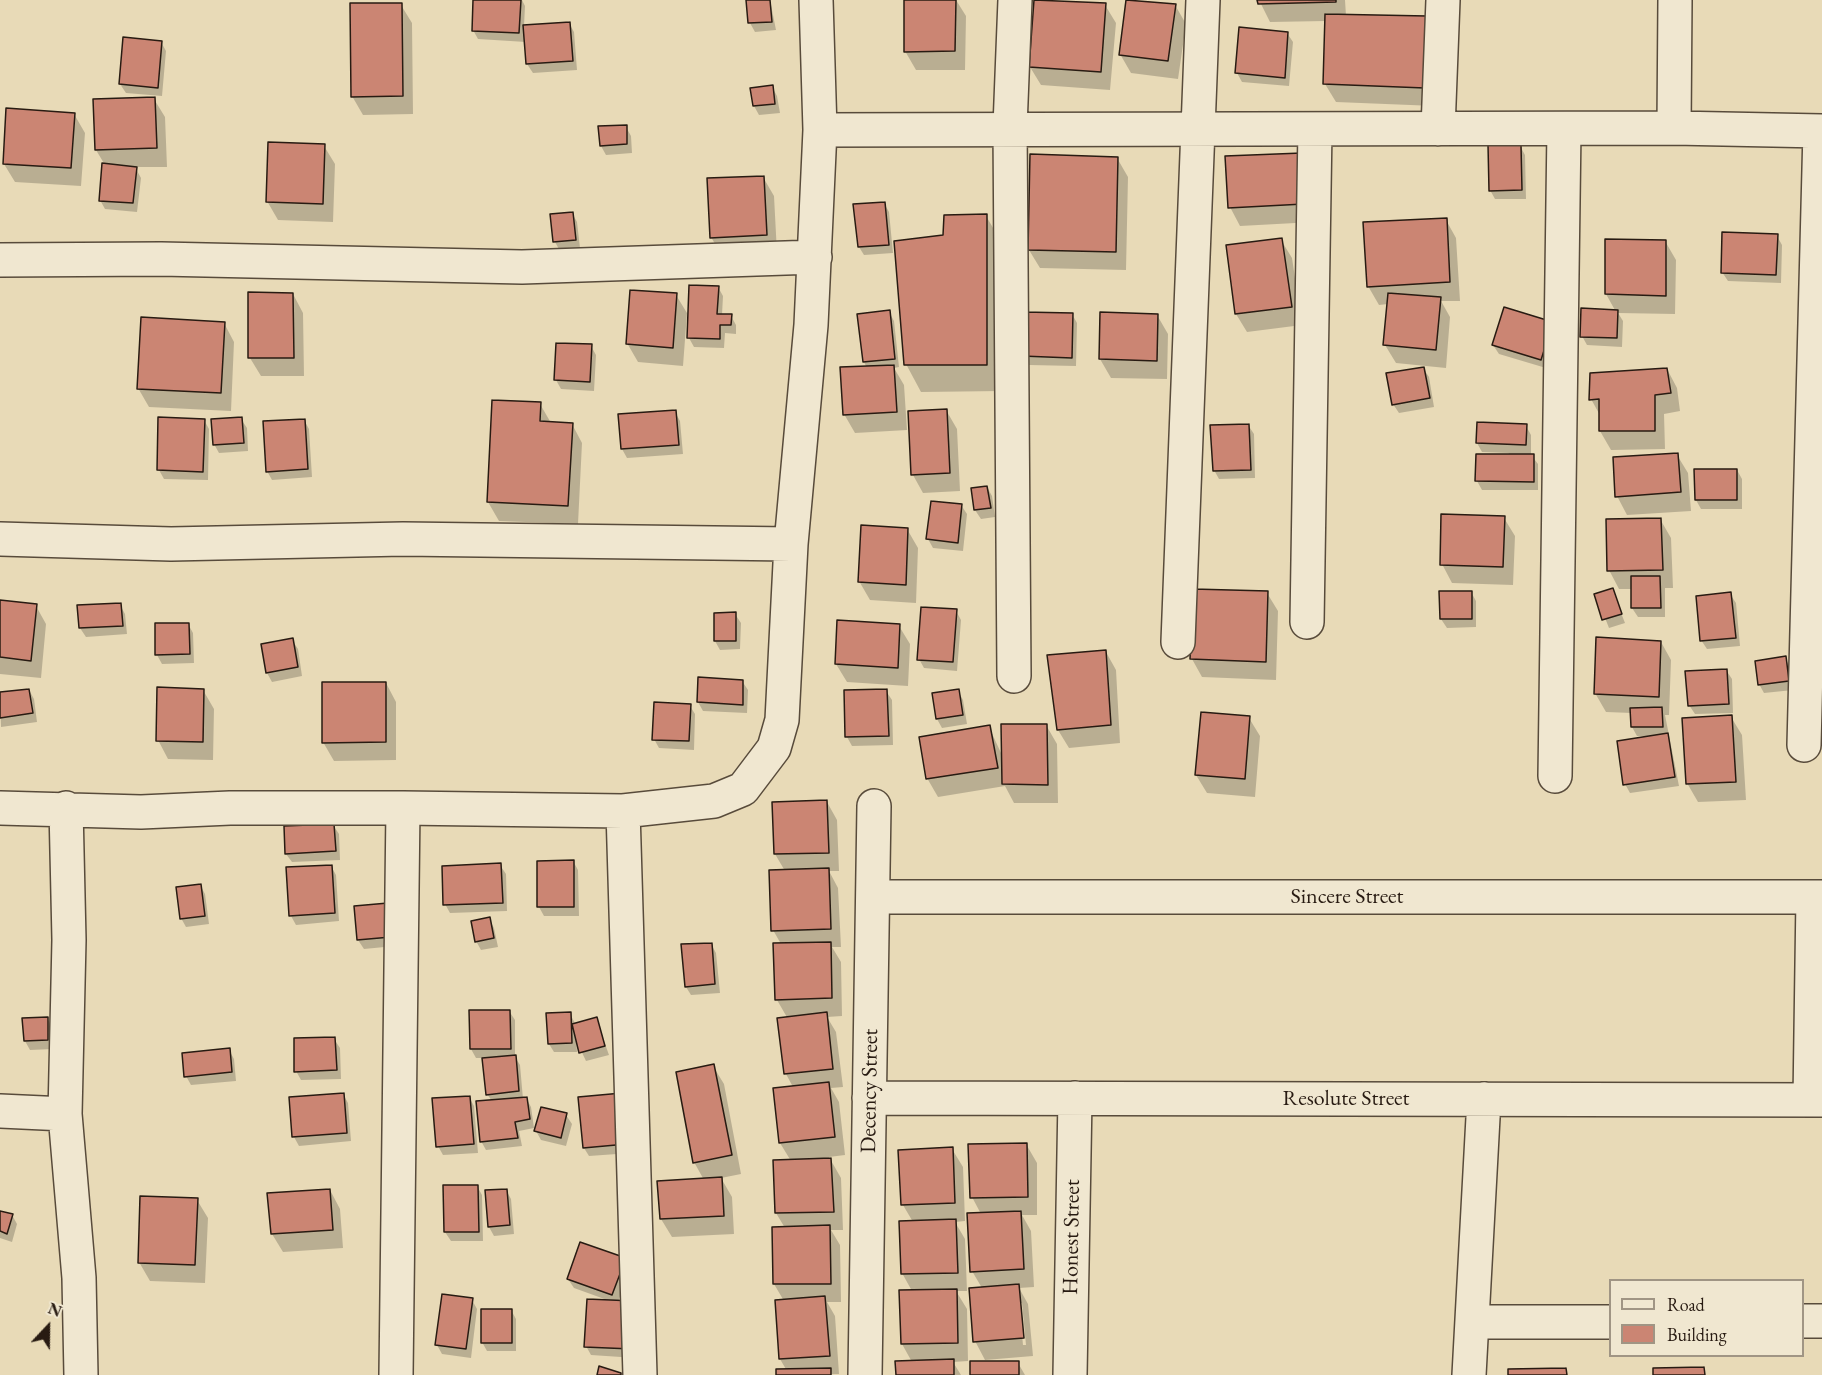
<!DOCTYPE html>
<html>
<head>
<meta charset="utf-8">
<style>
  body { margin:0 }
  #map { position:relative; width:1822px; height:1375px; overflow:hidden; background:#e8dab7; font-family:"EB Garamond",serif }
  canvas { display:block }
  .legend { position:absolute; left:1609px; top:1279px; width:195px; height:78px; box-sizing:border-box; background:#f0e7d0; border:2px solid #a09584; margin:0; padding:8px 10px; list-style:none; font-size:18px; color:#281b12 }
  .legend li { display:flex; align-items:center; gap:12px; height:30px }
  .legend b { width:30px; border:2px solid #a09584 }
  .north { position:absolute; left:18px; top:1297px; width:60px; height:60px; -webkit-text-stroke:4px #f0e7d0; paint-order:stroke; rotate:22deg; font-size:16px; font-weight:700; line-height:24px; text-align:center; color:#281b12 }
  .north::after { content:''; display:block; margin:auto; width:21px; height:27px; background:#281b12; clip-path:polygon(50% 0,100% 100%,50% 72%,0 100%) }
</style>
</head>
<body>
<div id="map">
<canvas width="1822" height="1375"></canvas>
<ul class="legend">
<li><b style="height:8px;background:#f0e7d0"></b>Road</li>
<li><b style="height:16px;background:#cb8573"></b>Building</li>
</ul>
<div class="north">N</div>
</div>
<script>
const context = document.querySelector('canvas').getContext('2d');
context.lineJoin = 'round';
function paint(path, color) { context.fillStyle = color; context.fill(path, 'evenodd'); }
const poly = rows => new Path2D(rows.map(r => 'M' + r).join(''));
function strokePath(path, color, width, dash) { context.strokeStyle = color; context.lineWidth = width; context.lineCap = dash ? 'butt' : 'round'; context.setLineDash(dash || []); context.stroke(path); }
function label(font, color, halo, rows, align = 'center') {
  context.font = font + ' "EB Garamond",serif'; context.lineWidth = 4.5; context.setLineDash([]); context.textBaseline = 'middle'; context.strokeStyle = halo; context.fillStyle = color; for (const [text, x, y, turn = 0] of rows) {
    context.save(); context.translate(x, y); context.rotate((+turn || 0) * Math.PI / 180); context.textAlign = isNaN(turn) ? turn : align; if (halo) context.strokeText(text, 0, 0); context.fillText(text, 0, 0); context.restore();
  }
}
paint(poly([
  [475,0,522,0,525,6,524,26,569,23,574,32,577,70,533,73,527,64,526,42,478,39,473,30],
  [748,0,770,0,776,30,755,32,750,23],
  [905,0,956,0,966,16,965,70,916,70,905,51],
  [1035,0,1105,5,1116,23,1110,90,1041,85,1030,67],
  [1128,0,1175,5,1186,24,1178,79,1131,73,1120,54],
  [1259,0,1345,0,1346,16,1426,18,1435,106,1336,102,1325,84,1326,21,1270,22],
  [401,5,412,23,413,114,363,115,352,96],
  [1287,33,1293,42,1289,86,1242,82,1237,73],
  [161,42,166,51,162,96,126,93,120,84],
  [772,87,777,96,780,113,759,115,754,106],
  [154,99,165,117,167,167,135,167,141,178,137,212,105,209,100,200,105,165,96,150],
  [74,114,85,133,81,186,15,182,4,164],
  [626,127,631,136,632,153,606,155,601,146],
  [324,146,335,164,333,222,278,220,267,201],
  [1520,146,1525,155,1526,199,1495,199,1490,190],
  [1301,154,1314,222,1240,226,1230,207],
  [1117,158,1128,177,1126,270,1040,268,1029,250],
  [763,177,774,196,777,253,722,256,711,237],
  [884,203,889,212,893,253,864,255,859,247],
  [572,213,577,222,580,248,560,251,555,242],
  [986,216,1002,243,1002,391,921,392,906,364,945,237],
  [1446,220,1456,238,1460,301,1441,301,1450,317,1446,368,1396,363,1385,345,1388,304,1379,305,1368,286],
  [1777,236,1782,245,1781,283,1728,281,1722,272],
  [1281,240,1292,258,1302,325,1247,332,1236,314,1227,247],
  [1607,240,1665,241,1676,260,1675,314,1618,313,1623,321,1622,347,1587,345,1582,336,1616,312,1606,294],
  [690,286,718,287,723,296,722,315,731,316,736,325,736,334,725,333,724,348,694,347,689,338],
  [293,294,303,313,304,376,261,376,250,358],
  [676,295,687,313,683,366,638,362,627,343],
  [889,312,894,321,899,367,894,368,904,385,907,430,855,433,844,414,867,368,864,362],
  [1072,314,1077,323,1076,366,1029,365,1024,356],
  [1102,314,1157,315,1168,334,1167,379,1111,378,1100,359],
  [224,323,234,342,231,411,149,407,138,388],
  [1552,324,1546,368,1499,354,1493,345],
  [591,346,596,355,594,391,561,389,556,380],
  [1423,368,1429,377,1434,407,1399,413,1393,404],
  [1667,369,1677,388,1680,411,1664,414,1665,449,1611,450,1600,431,1601,417,1591,399],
  [540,404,551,423,572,424,582,443,578,524,499,521,488,502],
  [946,410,957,429,960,491,923,493,913,475],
  [675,412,680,421,683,454,627,458,622,449],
  [241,419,247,428,248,451,219,453,214,444],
  [204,420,209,429,208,480,164,479,159,470],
  [304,420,309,429,312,477,272,480,267,471],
  [1248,425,1254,434,1255,478,1219,479,1214,470],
  [1526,426,1531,435,1531,455,1538,464,1538,490,1482,490,1477,481,1477,455,1508,455,1509,453,1482,452,1477,443],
  [1677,455,1688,473,1691,511,1627,515,1617,496],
  [1737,470,1742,479,1742,509,1701,509,1696,500],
  [987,487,992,496,995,517,981,519,975,510,973,490],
  [961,505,967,514,963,551,933,548,928,539],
  [1504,518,1515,536,1513,585,1452,583,1442,564],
  [1660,519,1671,538,1673,588,1665,588,1665,617,1638,617,1632,608,1633,589,1619,589,1609,570],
  [907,529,918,548,916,603,870,600,859,581],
  [1612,590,1625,623,1609,628,1596,595],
  [1471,592,1476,601,1476,627,1447,628,1441,619],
  [1267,593,1278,611,1276,680,1202,677,1192,659],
  [1730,594,1736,603,1740,646,1707,649,1701,640],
  [0,602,36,606,46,624,41,678,0,674],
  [120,605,125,614,127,634,86,637,80,628],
  [956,611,961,620,957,671,924,668,919,659],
  [735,614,741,623,740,649,720,650,715,641],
  [188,624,193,633,194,663,162,664,157,655,156,625],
  [899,626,910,644,908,686,847,682,836,664],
  [292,640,298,649,302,676,272,682,267,673],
  [1661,642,1671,660,1669,715,1665,715,1679,786,1630,793,1625,784,1649,736,1637,736,1632,727,1632,713,1606,712,1595,693],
  [1106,652,1116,670,1120,743,1069,748,1058,730],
  [1785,658,1790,667,1793,690,1764,693,1759,684],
  [1726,670,1732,679,1733,713,1695,714,1689,705],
  [742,681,748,690,747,713,703,711,698,702],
  [386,683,396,702,396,760,334,761,323,742],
  [29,690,34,699,37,722,1,727,0,694],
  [203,690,214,709,213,760,168,759,158,740],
  [886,691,892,700,893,745,852,746,847,737],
  [958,691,963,700,967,724,942,728,937,719],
  [690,706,695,714,694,750,659,748,654,739],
  [1731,717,1742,735,1746,800,1698,802,1687,783],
  [1249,718,1260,736,1255,797,1207,793,1196,775],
  [1046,725,1057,744,1058,803,1014,803,1005,786,938,797,927,778,989,727,1001,753],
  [827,802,837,820,839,871,829,871,838,888,841,947,832,947,841,962,842,1016,827,1017,836,1032,843,1087,831,1088,839,1102,845,1155,829,1157,841,1178,843,1230,831,1230,840,1245,841,1302,827,1302,835,1316,839,1374,777,1375,787,1371,780,1359,784,1301,774,1284,785,1228,776,1213,791,1161,780,1143,793,1087,786,1074,788,1019,777,1000,781,944,773,930,785,871,775,854],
  [333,825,339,834,340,860,292,862,286,854],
  [573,861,578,870,579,916,544,916,539,907],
  [500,865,506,874,507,911,450,913,445,904],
  [331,866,336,875,339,921,296,925,291,916],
  [200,885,205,894,209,924,186,927,181,918],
  [355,907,395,946,364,949,358,940],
  [489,919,494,928,498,947,481,950,476,941],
  [711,944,716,953,720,993,691,995,686,987],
  [471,1011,509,1011,515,1020,515,1057,520,1065,523,1099,526,1098,531,1107,534,1128,519,1131,522,1146,486,1150,481,1141,492,1101,487,1094,483,1058,476,1058,471,1049],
  [570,1014,576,1025,596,1019,609,1055,586,1061,576,1040,577,1052,554,1052,549,1044],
  [47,1018,52,1027,53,1049,30,1050,25,1041],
  [334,1039,340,1048,341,1079,301,1080,296,1071],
  [229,1050,234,1059,236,1081,191,1085,186,1076],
  [713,1066,724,1084,741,1174,721,1178,732,1197,734,1234,672,1237,661,1219,704,1180,694,1162],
  [343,1094,348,1103,351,1141,299,1146,294,1137],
  [469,1097,474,1106,478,1153,443,1155,438,1146],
  [626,1103,631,1153,589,1156,584,1148],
  [566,1115,572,1124,566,1146,541,1140,536,1131],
  [1026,1144,1037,1163,1037,1215,1022,1215,1031,1231,1034,1287,1019,1288,1028,1304,1033,1356,985,1360,975,1341,982,1288,972,1271,981,1214,972,1197],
  [1019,1303,1022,1303,1026,1345,1023,1345],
  [952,1149,963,1167,965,1221,955,1222,965,1239,967,1291,956,1291,967,1309,968,1361,953,1362,961,1375,897,1375,912,1362,902,1344,901,1292,912,1291,902,1273,913,1222,903,1205,900,1152],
  [477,1186,482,1195,483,1241,451,1241,445,1232],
  [330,1190,340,1209,343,1248,283,1252,272,1234],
  [506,1190,511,1199,514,1234,494,1236,489,1227],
  [197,1200,208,1218,205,1283,150,1281,139,1262],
  [0,1212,12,1215,17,1224,12,1242,0,1238],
  [630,1269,618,1302,636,1358,591,1355,586,1346,610,1301,574,1288,568,1279],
  [472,1300,477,1309,471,1358,442,1354,437,1345],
  [511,1310,516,1319,516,1351,487,1351,482,1342],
  [1018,1363,1025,1375,971,1375]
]), '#0003');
const building = poly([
  [473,0,521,0,519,33,472,31,473,0],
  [746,0,770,0,772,22,748,23,746,0],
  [904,0,956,0,955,51,904,52,904,0],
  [1034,0,1106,3,1101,72,1029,67,1034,0],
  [1126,0,1176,4,1168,61,1119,55,1126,0],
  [1257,0,1336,0,1336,2,1258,4,1257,0],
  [350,3,402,3,403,96,351,97,350,3],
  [1325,14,1427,16,1425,88,1323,84,1325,14],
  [570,22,573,61,526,64,523,25,570,22],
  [1239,27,1288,32,1285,78,1235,73,1239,27],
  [123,37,162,41,158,88,119,84,123,37],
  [773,85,775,104,753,106,750,88,773,85],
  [155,97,157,148,95,150,93,99,155,97],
  [6,108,75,113,71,168,3,164,6,108],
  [627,125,627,144,600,146,598,126,627,125],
  [268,142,325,144,323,204,266,202,268,142],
  [1488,145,1521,145,1522,190,1489,191,1488,145],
  [1302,153,1304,204,1228,208,1225,156,1302,153],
  [1030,154,1118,157,1116,252,1028,250,1030,154],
  [102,163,137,167,133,203,99,201,102,163],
  [764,176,767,235,710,238,707,178,764,176],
  [885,202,889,245,858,247,853,204,885,202],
  [573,212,576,240,553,242,550,214,573,212],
  [987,214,987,365,904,365,894,241,943,235,944,215,987,214],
  [1447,218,1450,282,1367,287,1363,222,1447,218],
  [1722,232,1778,234,1776,275,1721,273,1722,232],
  [1282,238,1292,307,1235,314,1226,245,1282,238],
  [1605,239,1666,240,1666,296,1605,294,1605,239],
  [689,285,719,286,717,314,732,314,731,325,720,325,720,339,687,338,689,285],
  [630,290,677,293,673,348,626,344,630,290],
  [248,292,293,293,294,358,248,358,248,292],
  [1388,293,1441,297,1436,350,1383,345,1388,293],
  [1504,307,1553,322,1541,360,1492,345,1504,307],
  [1581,308,1618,310,1617,338,1580,337,1581,308],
  [890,310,895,359,863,362,857,314,890,310],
  [1023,312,1073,313,1072,358,1022,356,1023,312],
  [1100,312,1158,314,1157,361,1099,359,1100,312],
  [141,317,225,322,221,393,137,389,141,317],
  [556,343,592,344,590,382,554,380,556,343],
  [894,365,897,412,843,415,840,367,894,365],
  [1424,367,1430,398,1392,405,1386,373,1424,367],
  [1667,368,1671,393,1655,395,1655,431,1599,431,1599,399,1589,400,1590,373,1667,368],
  [492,400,541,402,540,421,573,423,568,506,487,502,492,400],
  [947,409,950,473,911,475,908,411,947,409],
  [676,410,679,445,621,449,618,414,676,410],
  [158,417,205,419,203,472,157,470,158,417],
  [242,417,244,443,213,445,211,419,242,417],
  [305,419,308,469,266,472,263,421,305,419],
  [1477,422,1527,424,1526,445,1476,443,1477,422],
  [1249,424,1251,470,1213,471,1210,425,1249,424],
  [1678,453,1681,492,1615,497,1613,457,1678,453],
  [1476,454,1534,454,1534,482,1475,481,1476,454],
  [1694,469,1737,469,1737,500,1695,500,1694,469],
  [987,486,991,508,974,510,971,488,987,486],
  [931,501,962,504,958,543,926,539,931,501],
  [1441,514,1505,516,1503,567,1440,565,1441,514],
  [1661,518,1663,570,1607,571,1606,519,1661,518],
  [861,525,908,528,906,585,858,582,861,525],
  [1631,576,1660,576,1661,608,1631,608,1631,576],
  [1613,588,1622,614,1602,620,1594,594,1613,588],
  [1193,589,1268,591,1266,662,1190,659,1193,589],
  [1439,591,1472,591,1472,619,1440,619,1439,591],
  [1731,592,1736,638,1700,641,1696,596,1731,592],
  [0,600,37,604,31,661,0,657,0,600],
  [121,603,123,626,79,628,77,605,121,603],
  [921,607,957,609,953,662,917,660,921,607],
  [736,612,736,641,714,641,714,613,736,612],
  [837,620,900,624,898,668,835,664,837,620],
  [155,623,189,623,190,654,155,655,155,623],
  [1596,637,1661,641,1659,697,1594,694,1596,637],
  [293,638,298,667,266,673,261,644,293,638],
  [1106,650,1111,725,1057,730,1047,655,1106,650],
  [1786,656,1789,681,1758,685,1755,661,1786,656],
  [1727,669,1729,704,1688,706,1685,671,1727,669],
  [698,677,743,680,743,705,697,702,698,677],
  [322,682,386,682,386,742,322,743,322,682],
  [157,687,204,689,203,742,156,741,157,687],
  [29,689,33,713,0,718,0,692,29,689],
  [887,689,889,736,845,737,844,690,887,689],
  [959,689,963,715,936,719,932,693,959,689],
  [654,702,691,704,689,741,652,740,654,702],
  [1662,707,1663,727,1631,727,1630,708,1662,707],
  [1201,712,1250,716,1245,779,1195,775,1201,712],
  [1732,715,1736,782,1686,784,1682,718,1732,715],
  [1001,724,1047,724,1048,785,1002,784,1001,724],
  [990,725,998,768,926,779,919,737,990,725],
  [1668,733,1675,777,1623,785,1617,741,1668,733],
  [827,800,829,853,774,854,772,802,827,800],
  [334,824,336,851,285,854,284,826,334,824],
  [574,860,574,907,537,907,537,861,574,860],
  [501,863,503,903,443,905,442,866,501,863],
  [332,865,335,913,289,916,286,867,332,865],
  [829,868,831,929,771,931,769,870,829,868],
  [201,884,205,916,180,919,176,887,201,884],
  [388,903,391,937,357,940,354,906,388,903],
  [490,917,494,938,475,942,471,921,490,917],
  [831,942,832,998,775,1000,773,943,831,942],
  [712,943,715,984,685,987,681,944,712,943],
  [469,1010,510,1010,511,1049,470,1049,469,1010],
  [571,1012,572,1043,548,1044,546,1013,571,1012],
  [827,1012,833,1069,784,1074,777,1018,827,1012],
  [48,1017,48,1040,24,1041,22,1018,48,1017],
  [597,1017,605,1046,579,1053,572,1024,597,1017],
  [335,1037,337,1070,294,1072,294,1038,335,1037],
  [230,1048,232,1072,184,1077,182,1053,230,1048],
  [516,1055,519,1091,486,1095,482,1058,516,1055],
  [714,1064,732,1155,693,1163,676,1072,714,1064],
  [829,1082,835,1137,779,1143,773,1088,829,1082],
  [344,1093,347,1133,292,1137,289,1097,344,1093],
  [622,1093,627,1144,583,1148,578,1097,622,1093],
  [470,1096,474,1144,436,1147,432,1098,470,1096],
  [527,1097,530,1119,515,1122,518,1138,480,1142,476,1101,527,1097],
  [541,1107,567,1113,561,1138,534,1131,541,1107],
  [1027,1143,1028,1197,970,1198,968,1144,1027,1143],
  [953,1147,955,1203,901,1205,898,1150,953,1147],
  [831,1158,834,1212,775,1213,773,1160,831,1158],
  [722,1177,724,1216,660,1219,657,1181,722,1177],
  [443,1185,478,1185,479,1232,444,1232,443,1185],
  [330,1189,333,1230,271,1234,267,1193,330,1189],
  [507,1189,510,1225,488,1227,485,1190,507,1189],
  [140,1196,198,1198,195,1265,138,1263,140,1196],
  [0,1211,13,1214,7,1234,0,1231,0,1211],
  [1021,1211,1024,1269,970,1272,967,1213,1021,1211],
  [956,1219,958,1273,901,1274,899,1221,956,1219],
  [830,1225,831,1284,773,1284,772,1227,830,1225],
  [580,1242,626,1258,612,1295,567,1279,580,1242],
  [1019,1284,1024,1338,973,1342,969,1288,1019,1284],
  [957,1289,958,1343,901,1344,899,1290,957,1289],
  [442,1294,473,1298,466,1349,435,1345,442,1294],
  [825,1296,830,1356,779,1359,775,1300,825,1296],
  [587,1299,634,1301,632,1349,584,1347,587,1299],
  [481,1309,512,1309,512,1343,481,1343,481,1309],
  [954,1359,954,1375,896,1375,895,1361,954,1359],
  [970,1361,1019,1361,1019,1375,970,1375,970,1361],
  [599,1366,621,1373,621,1375,597,1375,599,1366],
  [1704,1367,1705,1375,1653,1375,1653,1368,1704,1367],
  [831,1368,831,1375,776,1375,776,1369,831,1368],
  [1566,1368,1567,1375,1508,1375,1508,1369,1566,1368]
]);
paint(building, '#cb8573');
strokePath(building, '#281b12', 1.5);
const minor = poly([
  [1674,128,1675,0],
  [1438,129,1443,0],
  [820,130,1674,128,1822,131],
  [0,260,161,259,522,267,815,257],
  [0,539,171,544,403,539,791,544],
  [1307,622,1315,129],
  [1178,642,1203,0],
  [1014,676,1010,127,1015,0],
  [1804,745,1820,131],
  [1555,776,1564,129],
  [0,808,141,812,230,808,403,808],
  [66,808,69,940,65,1114,79,1278,81,1375],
  [623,811,640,1375],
  [873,897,1822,897],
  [869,1098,1822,1100],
  [1810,1100,1813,897],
  [0,1111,65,1114],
  [1802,1321,1822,1321],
  [1472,1322,1610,1322],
  [396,1375,403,808,623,811,714,801,743,789,774,748,782,720,791,544,811,325,820,130,816,0],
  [865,1375,874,806],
  [1070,1375,1075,1098],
  [1469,1375,1484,1099]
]);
strokePath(minor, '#584b3b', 36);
strokePath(minor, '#f0e7d0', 33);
label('22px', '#281b12', '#f0e7d0', [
  ["Sincere Street",1347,897],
  ["Decency Street",870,1091,-89],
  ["Resolute Street",1346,1099],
  ["Honest Street",1072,1237,-89]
]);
</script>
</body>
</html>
